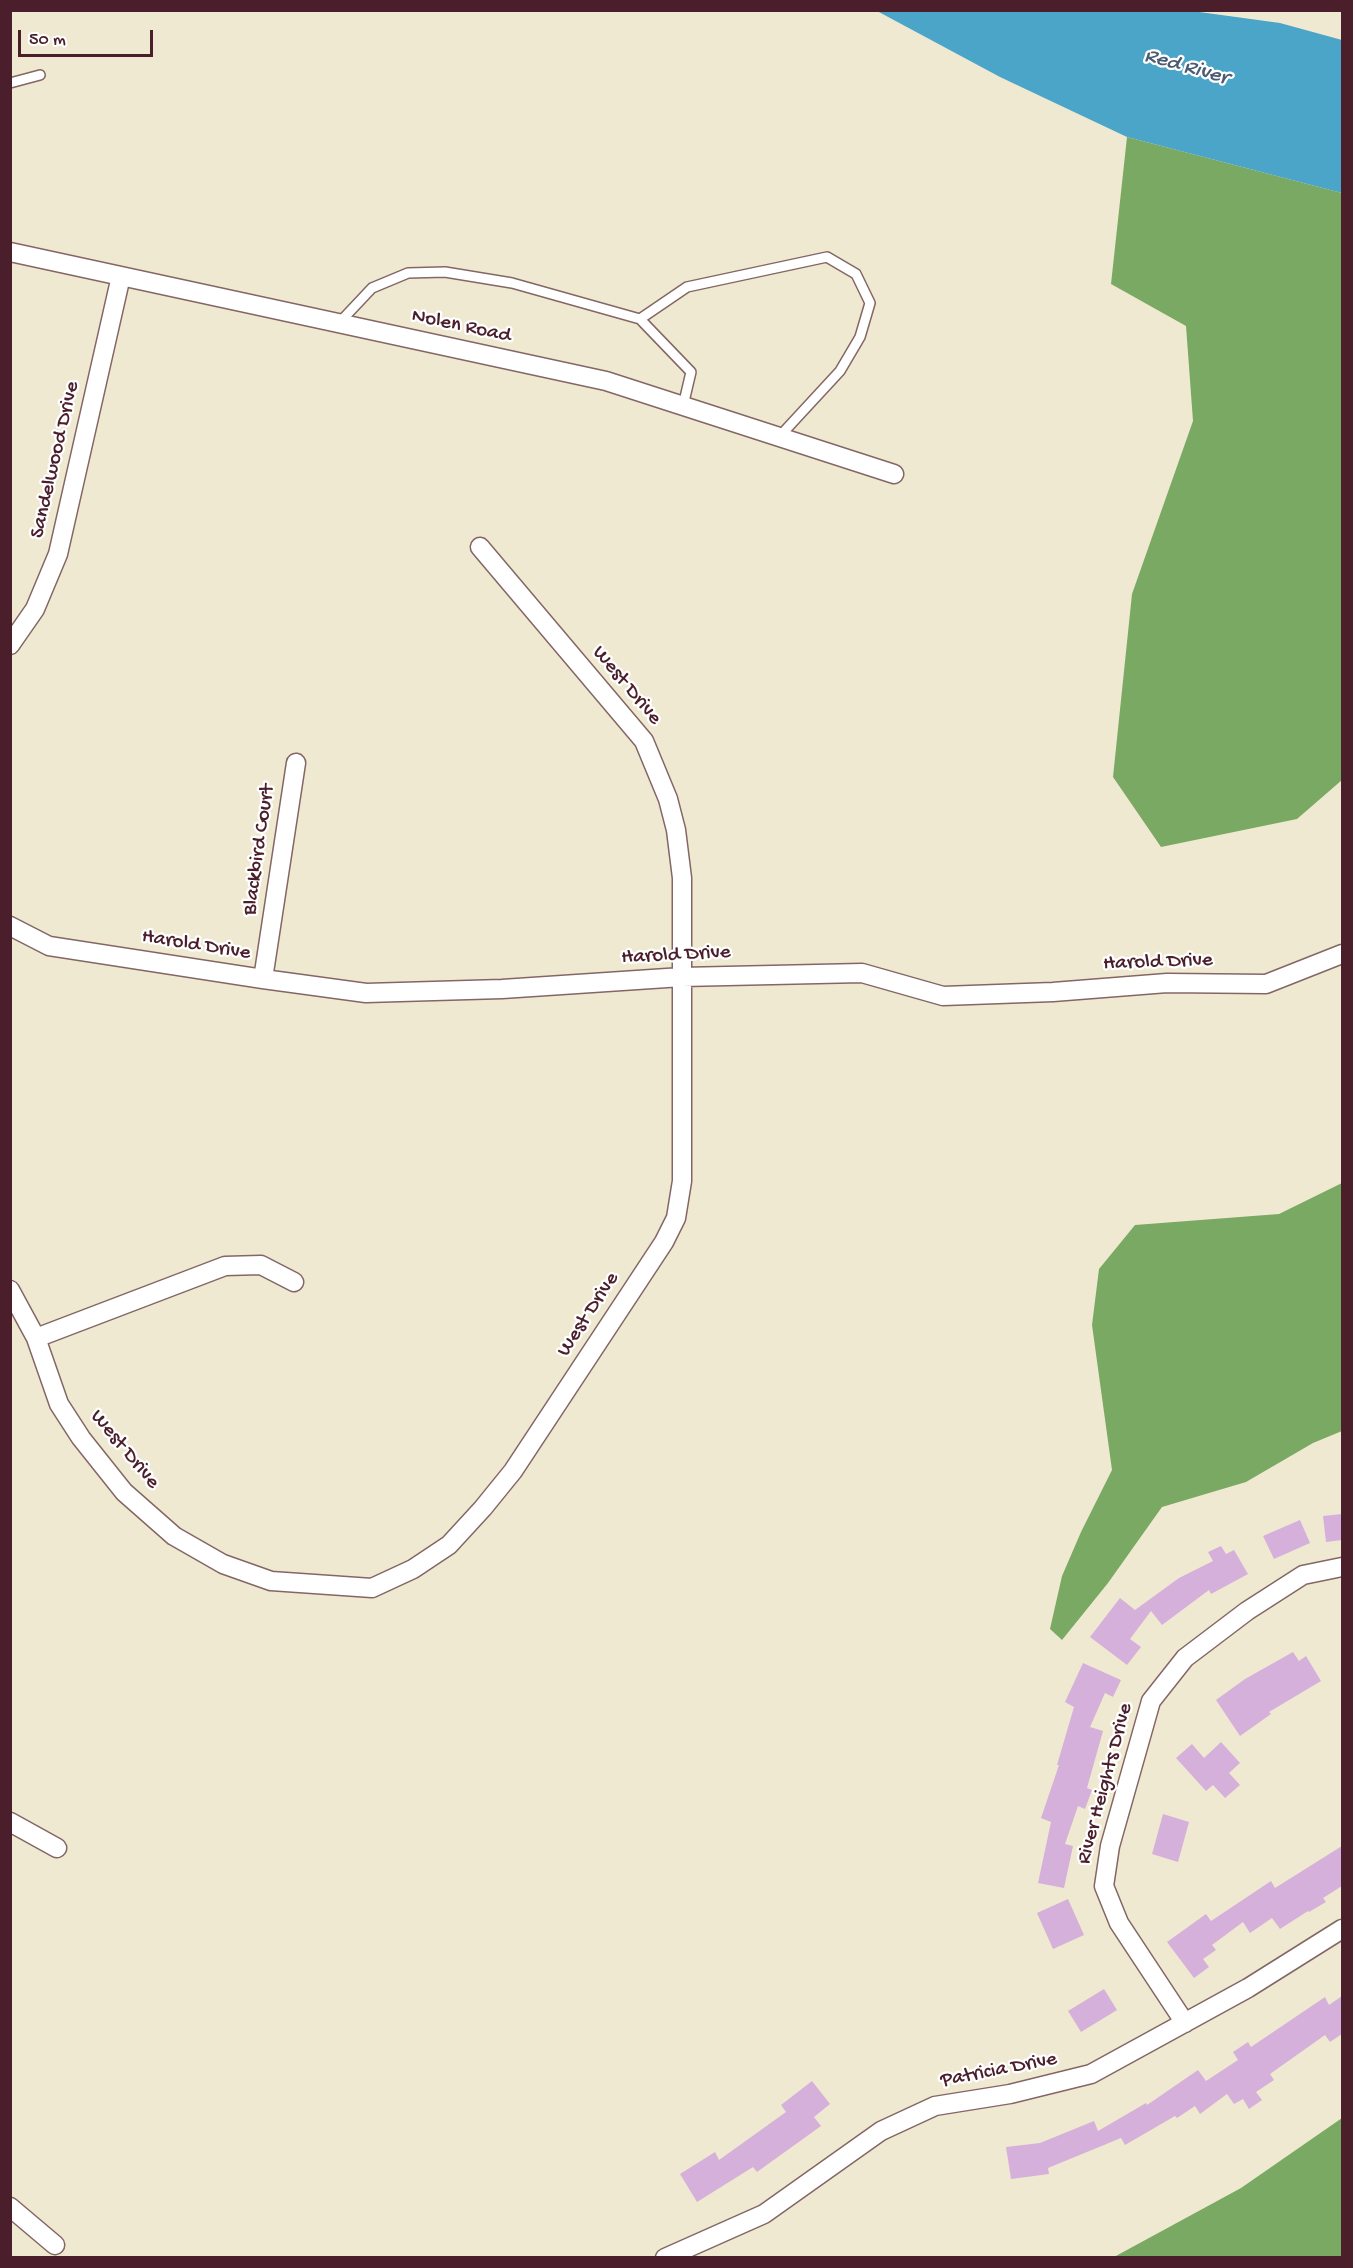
<!DOCTYPE html>
<html>
<head>
<meta charset="utf-8">
<style>
  body { margin:0 }
  #map { position:relative; width:1353px; height:2268px; overflow:hidden; background:#f0e9d1; font-family:"Gochi Hand",sans-serif }
  canvas { display:block }
  .frame { position:absolute; inset:0; border:12px solid #4a1f2b; pointer-events:none }
  .scale { position:absolute; left:18px; top:30px; width:135px; height:27px; box-sizing:border-box; border:3px solid #4a1f2b; border-top:0; padding-left:8px; font-size:18px; line-height:21px; white-space:nowrap; color:#4a1f2b; -webkit-text-stroke:4px #fff; paint-order:stroke }
</style>
</head>
<body>
<div id="map">
<canvas width="1353" height="2268"></canvas>
<div class="frame"></div>
<div class="scale">50 m</div>
</div>
<script>
const context = document.querySelector('canvas').getContext('2d');
context.lineJoin = 'round';
function paint(path, color) { context.fillStyle = color; context.fill(path, 'evenodd'); }
const poly = rows => new Path2D(rows.map(r => 'M' + r).join(''));
function strokePath(path, color, width, dash) { context.strokeStyle = color; context.lineWidth = width; context.lineCap = dash ? 'butt' : 'round'; context.setLineDash(dash || []); context.stroke(path); }
function label(font, color, halo, rows, align = 'center') {
  context.font = font + ' "Gochi Hand",sans-serif'; context.lineWidth = 4.5; context.setLineDash([]); context.textBaseline = 'middle'; context.strokeStyle = halo; context.fillStyle = color; for (const [text, x, y, turn = 0] of rows) {
    context.save(); context.translate(x, y); context.rotate((+turn || 0) * Math.PI / 180); context.textAlign = isNaN(turn) ? turn : align; if (halo) context.strokeText(text, 0, 0); context.fillText(text, 0, 0); context.restore();
  }
}
paint(poly([
  [1127,137,1342,193,1342,780,1297,819,1161,847,1113,777,1132,594,1193,421,1186,326,1111,284],
  [1342,1183,1342,1431,1313,1443,1246,1482,1162,1507,1108,1583,1062,1640,1050,1629,1062,1576,1081,1532,1112,1470,1092,1325,1099,1269,1135,1225,1279,1214],
  [1342,2118,1342,2257,1114,2257,1241,2188]
]), '#7aa963');
paint(poly([
  [877,11,1192,11,1280,23,1342,40,1342,193,1127,137,1000,77]
]), '#4aa5c8');
paint(poly([
  [1342,1514,1342,1540,1326,1542,1323,1516],
  [1300,1520,1310,1543,1274,1559,1263,1536],
  [1221,1546,1226,1554,1234,1550,1248,1574,1211,1594,1209,1590,1162,1625,1151,1611,1130,1639,1141,1647,1127,1665,1090,1637,1120,1598,1135,1610,1179,1578,1213,1561,1208,1552],
  [1293,1652,1299,1661,1306,1656,1321,1681,1269,1712,1271,1714,1240,1736,1216,1700,1245,1679],
  [1083,1663,1121,1680,1113,1697,1105,1693,1090,1727,1103,1731,1087,1788,1092,1790,1085,1809,1078,1806,1065,1844,1073,1846,1064,1888,1038,1883,1051,1822,1041,1818,1059,1765,1057,1765,1074,1707,1065,1702],
  [1221,1742,1240,1763,1229,1773,1240,1785,1225,1798,1213,1785,1206,1791,1176,1758,1192,1744,1204,1758],
  [1163,1814,1189,1822,1178,1862,1152,1854],
  [1342,1846,1342,1886,1323,1898,1326,1902,1309,1912,1308,1911,1280,1929,1272,1918,1250,1933,1243,1922,1212,1945,1216,1950,1203,1959,1209,1967,1194,1978,1167,1942,1206,1914,1211,1921,1271,1881,1275,1888],
  [1068,1899,1084,1935,1053,1949,1037,1913],
  [1104,1989,1117,2010,1081,2032,1068,2011],
  [1342,1996,1342,2034,1330,2042,1325,2035,1270,2074,1274,2080,1256,2092,1262,2100,1249,2109,1243,2099,1234,2104,1227,2094,1200,2114,1195,2106,1177,2118,1175,2116,1125,2145,1121,2138,1048,2168,1049,2174,1011,2179,1006,2147,1040,2143,1094,2121,1098,2131,1146,2103,1147,2105,1198,2070,1206,2081,1238,2060,1233,2052,1248,2042,1251,2047,1325,1997,1329,2005],
  [812,2081,830,2104,814,2117,821,2126,757,2172,753,2167,697,2202,680,2174,715,2152,719,2160,786,2112,781,2105]
]), '#d4b0da');
const lane = poly([
  [10,83,40,75],
  [640,319,691,372,683,406],
  [339,323,372,288,408,273,445,272,512,283,640,319,687,287,827,257,856,274,870,303,860,337,840,371,779,437]
]);
const street = poly([
  [10,252,606,381,894,474],
  [10,645,35,609,58,554,121,276],
  [10,926,49,946,263,979,366,993,502,989,682,977,862,973,943,996,1053,992,1167,983,1266,984,1342,954],
  [263,979,296,763],
  [10,1290,36,1338,59,1404,81,1438,124,1492,174,1536,223,1564,271,1581,372,1588,413,1569,449,1545,483,1508,513,1471,664,1242,676,1218,682,1181,682,878,676,830,668,799,644,741,480,547],
  [36,1338,225,1266,261,1265,294,1282],
  [10,1822,57,1848],
  [1185,2023,1119,1923,1104,1886,1110,1846,1151,1701,1185,1658,1247,1611,1303,1575,1342,1567],
  [10,2207,55,2245],
  [665,2258,764,2214,881,2131,935,2106,1010,2094,1091,2074,1248,1988,1342,1929]
]);
strokePath(lane, '#846665', 12);
strokePath(street, '#846665', 21);
strokePath(lane, '#fff', 9);
strokePath(street, '#fff', 18);
label('21px', '#4a1f2b', '#fff', [
  ["Nolen Road",461,327,12],
  ["Sandelwood Drive",56,460,-77],
  ["West Drive",626,686,50],
  ["Blackbird Court",260,850,-82],
  ["Harold Drive",196,946,9],
  ["Harold Drive",676,956,-3],
  ["Harold Drive",1158,963,-2],
  ["West Drive",589,1315,-57],
  ["West Drive",124,1450,50],
  ["River Heights Drive",1106,1784,-75],
  ["Patricia Drive",999,2071,-11]
]);
label('italic 22px', '#4a5b72', '#fff', [
  ["Red River",1186,68,16]
]);
</script>
</body>
</html>
